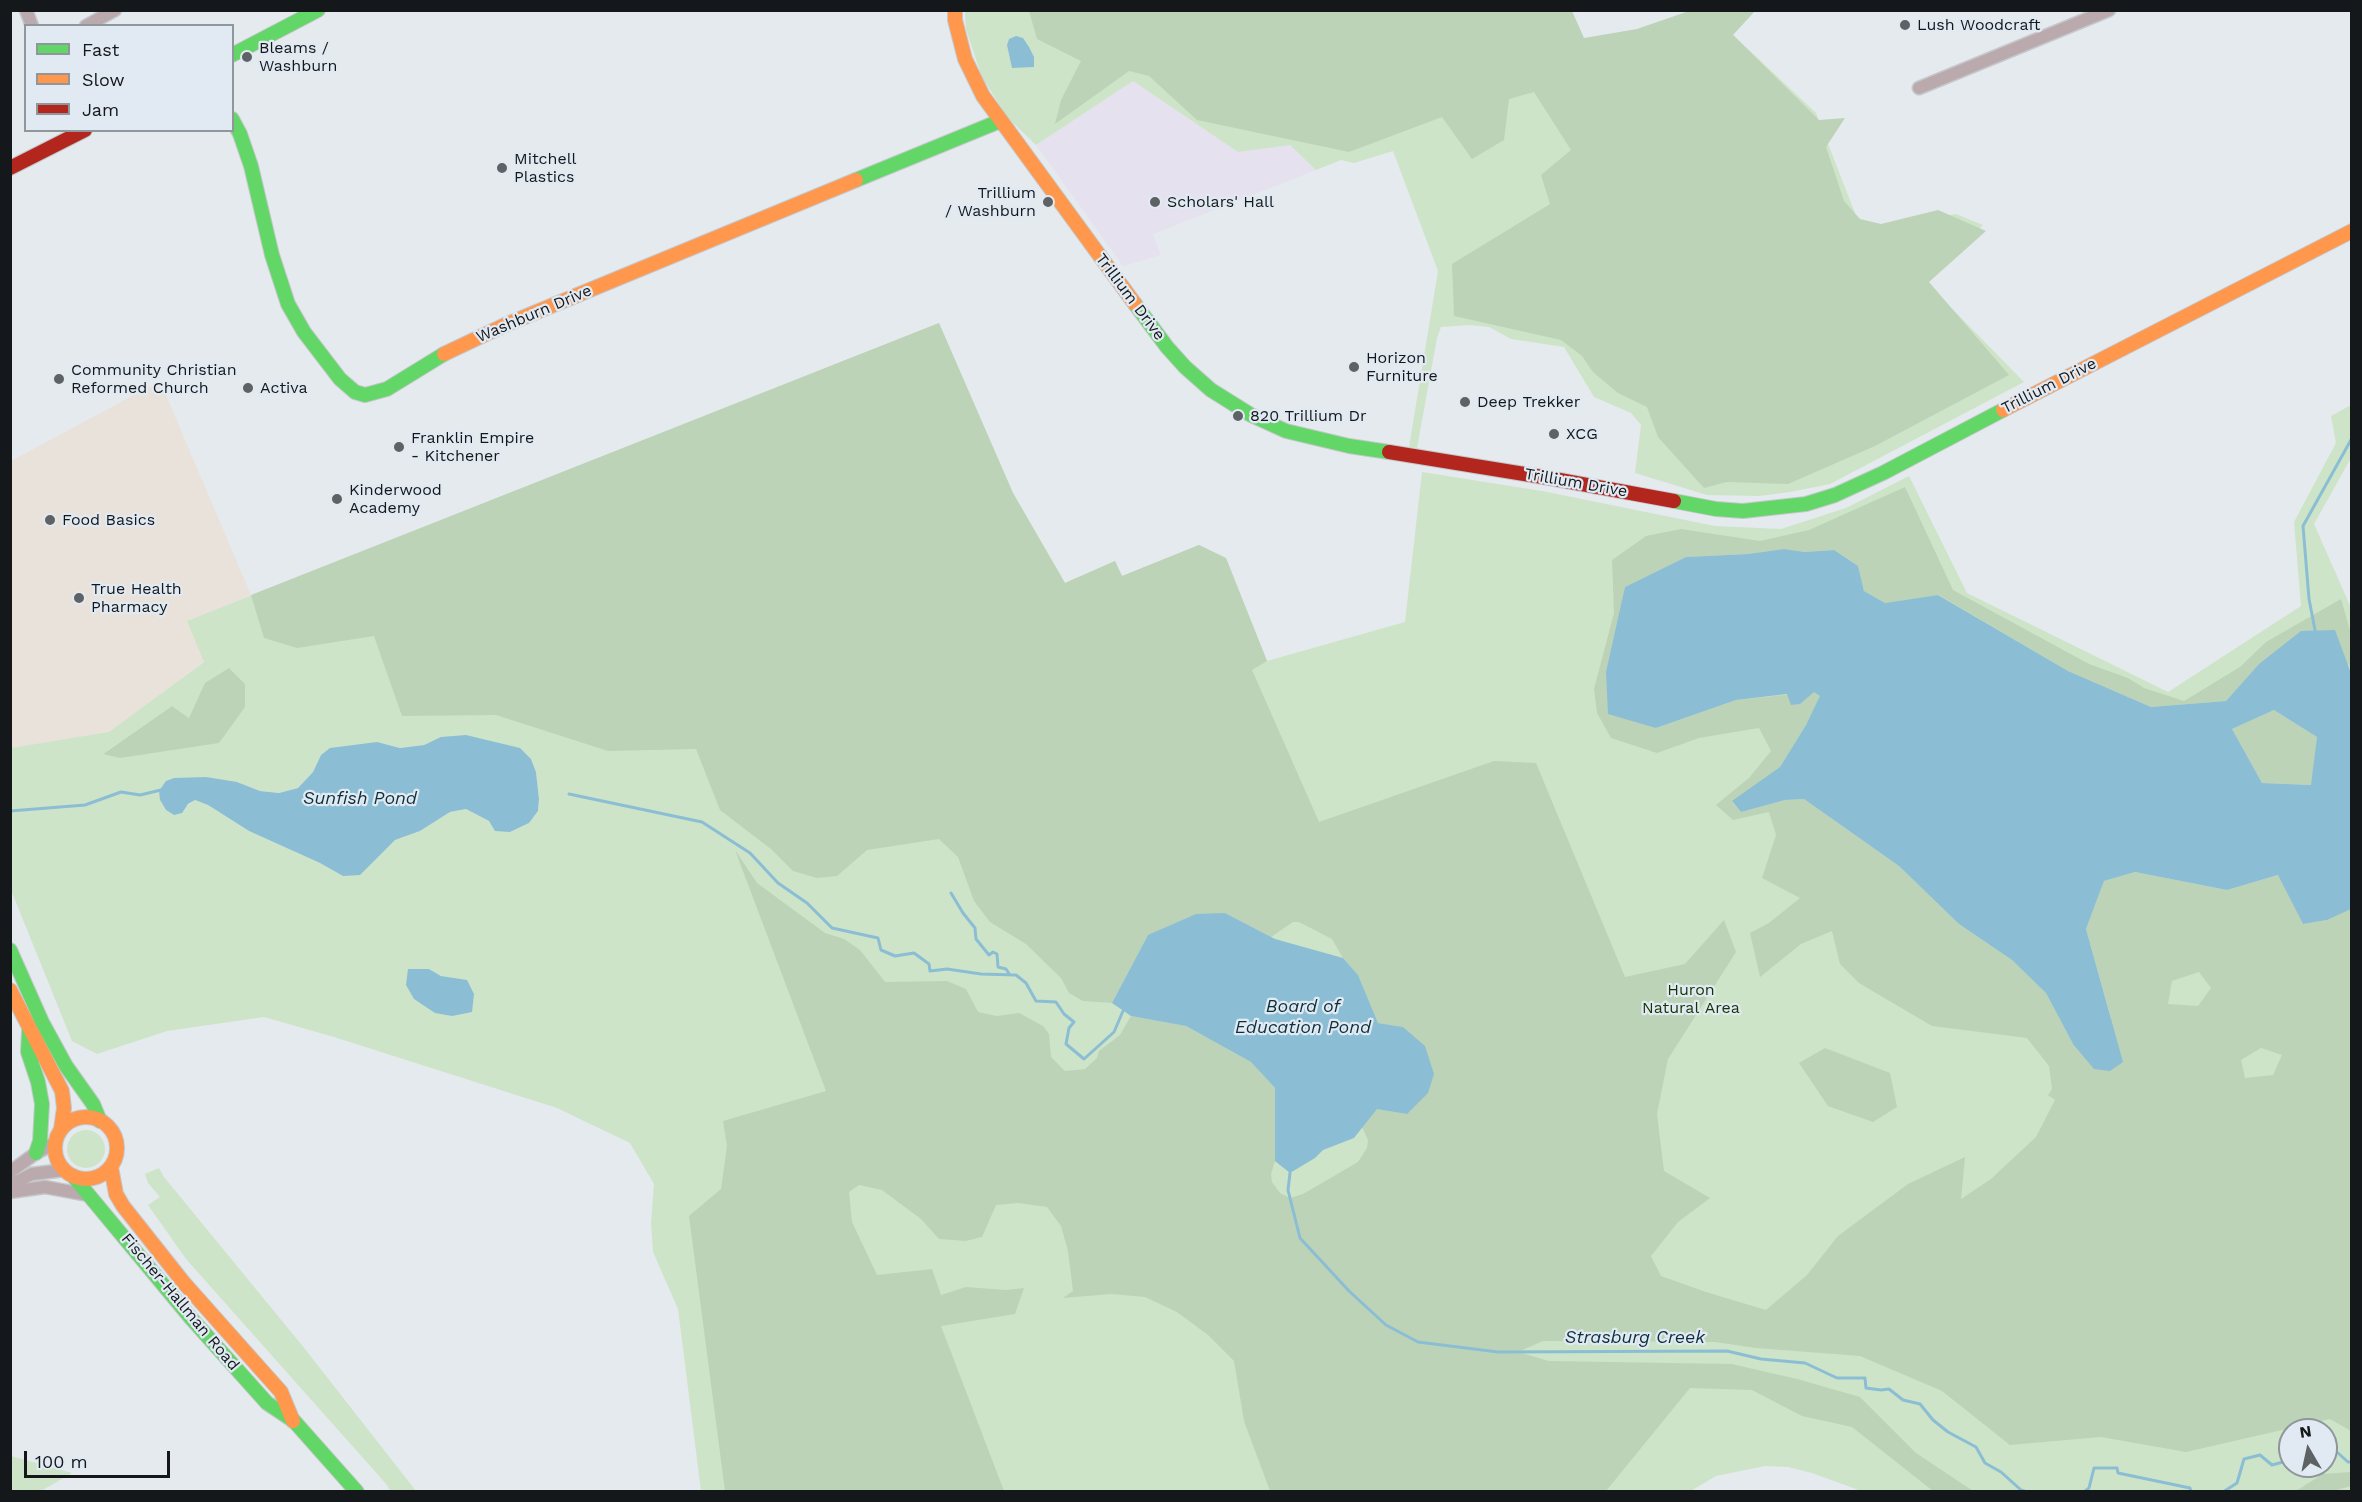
<!DOCTYPE html>
<html>
<head>
<meta charset="utf-8">
<style>
  body { margin:0 }
  #map { position:relative; width:2362px; height:1502px; overflow:hidden; background:#e5eaee; font-family:"Work Sans",sans-serif }
  canvas { display:block }
  .frame { position:absolute; inset:0; border:12px solid #15181b; pointer-events:none }
  .legend { position:absolute; left:24px; top:24px; width:210px; height:108px; box-sizing:border-box; background:#e1eaf2; border:2px solid #8f969c; margin:0; padding:8px 10px; list-style:none; font-size:18px; color:#15181b }
  .legend li { display:flex; align-items:center; gap:12px; height:30px }
  .legend b { width:30px; border:2px solid #8f969c }
  .north { position:absolute; left:2278px; top:1418px; width:60px; height:60px; box-sizing:border-box; background:#e1eaf2; border:2px solid #8f969c; border-radius:50%; rotate:351deg; font-size:16px; font-weight:700; line-height:24px; text-align:center; color:#15181b }
  .north::after { content:''; display:block; margin:auto; width:21px; height:27px; background:#5e6265; clip-path:polygon(50% 0,100% 100%,50% 72%,0 100%) }
  .scale { position:absolute; left:24px; top:1451px; width:146px; height:27px; box-sizing:border-box; border:3px solid #15181b; border-top:0; padding-left:8px; font-size:18px; line-height:21px; white-space:nowrap; color:#15181b; -webkit-text-stroke:4px #e1eaf2; paint-order:stroke }
</style>
</head>
<body>
<div id="map">
<canvas width="2362" height="1502"></canvas>
<div class="frame"></div>
<ul class="legend">
<li><b style="height:8px;background:#63d668"></b>Fast</li>
<li><b style="height:8px;background:#ff974d"></b>Slow</li>
<li><b style="height:8px;background:#b3261e"></b>Jam</li>
</ul>
<div class="north">N</div>
<div class="scale">100 m</div>
</div>
<script>
const context = document.querySelector('canvas').getContext('2d');
context.lineJoin = 'round';
function paint(path, color) { context.fillStyle = color; context.fill(path, 'evenodd'); }
const poly = rows => new Path2D(rows.map(r => 'M' + r).join(''));
function strokePath(path, color, width, dash) { context.strokeStyle = color; context.lineWidth = width; context.lineCap = dash ? 'butt' : 'round'; context.setLineDash(dash || []); context.stroke(path); }
function label(font, color, halo, rows, align = 'center') {
  context.font = font + ' "Work Sans",sans-serif'; context.lineWidth = 4.5; context.setLineDash([]); context.textBaseline = 'middle'; context.strokeStyle = halo; context.fillStyle = color; for (const [text, x, y, turn = 0] of rows) {
    context.save(); context.translate(x, y); context.rotate((+turn || 0) * Math.PI / 180); context.textAlign = isNaN(turn) ? turn : align; if (halo) context.strokeText(text, 0, 0); context.fillText(text, 0, 0); context.restore();
  }
}
paint(poly([
  [160,381,251,595,234,615,250,656,203,662,109,733,11,748,11,461]
]), '#e9e2db');
paint(poly([
  [1133,81,1238,152,1290,145,1316,170,1153,234,1161,255,1123,266,1036,145]
]), '#e5e1ee');
paint(poly([
  [1570,10,1582,42,1729,31,1816,113,1862,231,1956,214,1983,225,1925,281,2024,382,1830,484,1790,492,1759,496,1707,495,1635,473,1641,425,1631,413,1594,397,1564,347,1511,339,1489,327,1470,325,1441,327,1437,338,1417,448,1409,447,1438,271,1393,151,1354,163,1341,160,1316,170,1290,145,1238,152,1133,81,1036,145,1008,118,982,77,966,29,965,11],
  [939,323,1013,493,1065,583,1115,561,1122,576,1199,545,1226,558,1267,661,1405,622,1422,472,1542,491,1715,526,1781,529,1846,508,1909,476,1967,593,2168,692,2301,606,2294,522,2336,443,2331,416,2351,405,2351,458,2314,524,2352,610,2351,1491,1864,1492,1812,1473,1788,1467,1765,1466,1716,1476,1689,1492,701,1491,678,1309,653,1252,651,1222,654,1184,630,1143,557,1108,334,1037,264,1017,167,1031,97,1054,72,1041,11,890,11,748,109,732,204,662,187,621],
  [172,706,189,718,104,754,104,753],
  [432,741,531,759,536,772,539,799,538,811,529,823,510,832,466,809,450,812,420,831,395,840,383,851,343,876,320,863,249,831,208,805,195,800,174,815,166,810,160,800,237,782,260,791,279,793,298,788,313,772,321,755,385,744,400,748,424,745],
  [408,969,429,969,441,976,452,978,422,1004,414,999],
  [2290,1430,2326,1430,2326,1466,2290,1466],
  '67 1149a19 19 0 1 1 38 0a19 19 0 1 1-38 0Z',
  [159,1168,164,1177,305,1349,416,1491,390,1491,387,1485,186,1259,148,1205,160,1197,148,1183,145,1174],
  [11,1456,72,1473,41,1491,11,1491]
]), '#cde4c8');
paint(poly([
  [1029,11,1572,11,1584,38,1637,29,1689,11,1755,11,1733,35,1819,120,1845,118,1826,147,1844,201,1860,219,1881,224,1938,210,1986,231,1929,282,2009,375,1875,446,1788,484,1727,482,1704,488,1658,437,1647,407,1618,393,1593,372,1582,356,1561,340,1454,316,1452,264,1550,204,1541,175,1571,150,1534,92,1509,99,1504,140,1472,159,1442,117,1349,152,1197,120,1149,76,1129,71,1055,124,1061,100,1081,61,1037,39],
  [939,323,1013,493,1065,583,1115,561,1122,576,1199,545,1226,558,1267,661,1252,670,1319,822,1494,761,1536,763,1625,977,1685,964,1724,920,1736,952,1668,1059,1657,1114,1664,1171,1710,1198,1678,1222,1651,1256,1661,1276,1706,1292,1766,1310,1807,1275,1838,1236,1908,1184,1965,1157,1961,1199,1991,1179,2036,1137,2055,1100,2048,1095,2052,1089,2049,1066,2027,1038,1932,1026,1859,983,1840,964,1832,931,1801,944,1760,977,1750,933,1769,923,1800,898,1762,878,1776,835,1769,812,1733,820,1716,805,1749,778,1771,751,1759,728,1699,738,1657,753,1611,738,1597,713,1594,689,1614,613,1612,560,1646,536,1681,529,1760,541,1809,530,1905,487,1953,590,2089,664,2128,678,2144,688,2184,701,2240,667,2266,642,2341,599,2351,634,2351,673,2349,664,2259,664,2226,701,2151,707,2068,671,1939,595,1885,603,1864,591,1858,566,1834,550,1805,552,1784,549,1748,554,1686,557,1625,587,1620,615,1656,728,1736,700,1814,692,1821,696,1806,725,1780,767,1732,802,1741,812,1785,800,1804,799,1899,866,1959,924,2012,960,2046,993,2073,1044,2111,1018,2086,929,2104,881,2135,872,2227,890,2279,875,2303,924,2327,920,2351,909,2351,1431,2330,1419,2186,1452,2101,1437,2010,1445,1942,1391,1860,1356,1756,1348,1715,1342,1543,1341,1518,1352,1549,1361,1732,1364,1797,1379,1860,1397,1916,1453,1973,1491,1933,1491,1852,1427,1802,1416,1752,1390,1690,1388,1606,1491,1270,1491,1244,1421,1234,1361,1208,1335,1177,1312,1145,1297,1111,1294,1063,1298,1073,1291,1068,1251,1061,1226,1047,1207,1018,1203,996,1205,982,1237,966,1241,939,1239,921,1219,882,1190,859,1185,849,1192,852,1222,877,1275,932,1269,941,1295,966,1287,1006,1290,1024,1288,1015,1314,941,1326,1004,1491,725,1491,689,1216,721,1189,727,1146,723,1121,826,1091,735,850,757,883,825,933,844,939,860,950,885,982,947,981,966,989,978,1012,997,1016,1019,1013,1043,1026,1049,1034,1051,1057,1065,1071,1085,1069,1097,1058,1099,1051,1120,1035,1131,1016,1186,1026,1251,1062,1275,1088,1275,1161,1271,1174,1272,1182,1280,1193,1290,1198,1303,1194,1358,1162,1367,1148,1368,1140,1362,1127,1377,1108,1407,1114,1403,1027,1378,1023,1358,975,1343,958,1332,939,1299,922,1293,922,1271,937,1225,913,1148,935,1112,1003,1083,1001,1069,993,1061,978,1026,944,990,922,974,901,958,857,939,839,867,850,837,876,817,878,793,871,771,849,720,810,696,749,608,751,496,715,402,716,374,636,297,648,264,638,251,595],
  [2199,972,2211,988,2198,1006,2168,1004,2172,981],
  [2261,1048,2282,1055,2273,1075,2245,1078,2241,1060],
  [229,668,245,684,245,707,219,743,120,758,103,754,172,706,189,718,205,683],
  [2274,710,2317,737,2312,785,2262,783,2232,729],
  [1825,1048,1890,1073,1897,1107,1873,1122,1828,1106,1799,1063],
  [2351,1472,2351,1486,2333,1491,2296,1491,2323,1474]
]), '#bcd3b8');
paint(poly([
  [1016,36,1023,38,1029,47,1034,57,1034,67,1012,68,1007,45,1009,39],
  [1784,549,1805,552,1834,550,1858,566,1864,591,1885,603,1938,595,2068,671,2151,707,2226,701,2259,664,2301,631,2335,630,2351,673,2351,909,2327,920,2303,924,2278,875,2227,890,2135,872,2104,881,2086,929,2123,1062,2110,1071,2094,1069,2073,1044,2046,993,2012,960,1959,924,1899,866,1804,799,1785,800,1741,812,1732,801,1780,767,1806,725,1820,696,1814,692,1800,704,1791,705,1787,694,1736,700,1656,728,1608,714,1606,672,1625,587,1686,557,1748,554],
  [2274,710,2317,737,2311,785,2262,783,2232,729],
  [466,735,520,748,531,759,536,772,539,799,538,811,529,823,510,832,495,831,489,821,466,809,450,812,420,831,395,840,360,875,343,876,320,863,249,831,208,805,195,800,188,804,182,813,174,815,166,810,160,800,159,791,166,781,174,778,206,777,237,782,260,791,279,793,298,788,313,772,321,755,330,748,377,742,400,748,424,745,441,737],
  [1225,913,1275,939,1343,958,1358,975,1378,1023,1403,1027,1425,1046,1434,1074,1428,1093,1407,1114,1377,1109,1354,1138,1323,1150,1315,1158,1290,1173,1275,1161,1275,1088,1251,1062,1186,1026,1131,1016,1112,1003,1148,935,1196,914],
  [408,969,429,969,441,976,467,980,474,994,472,1012,452,1016,435,1013,414,999,406,985]
]), '#8bbed4');
strokePath(poly([
  [2316,635,2309,599,2303,526,2352,438],
  [569,794,702,822,750,853,778,883,807,903,832,928,878,938,881,950,895,956,914,953,929,964,930,971,947,969,981,974,1016,975,1026,983,1036,1001,1056,1002,1064,1014,1074,1022,1069,1028,1066,1044,1084,1059,1114,1032,1123,1011],
  [10,811,85,805,121,792,140,795,161,790],
  [951,893,963,913,975,928,976,939,989,955,993,952,997,954,998,967,1006,969,1010,975],
  [1290,1173,1288,1190,1300,1238,1349,1291,1386,1325,1418,1342,1498,1352,1727,1351,1761,1359,1805,1363,1837,1378,1865,1378,1866,1388,1881,1390,1889,1389,1903,1400,1920,1404,1933,1420,1948,1432,1976,1447,1985,1463,2001,1472,2021,1490,2027,1492],
  [2326,1447,2338,1453,2348,1462,2352,1462],
  [2084,1492,2089,1488,2094,1468,2117,1468,2118,1473,2190,1488,2191,1492],
  [2223,1492,2237,1483,2244,1459,2260,1455,2272,1465,2290,1460]
]), '#8bbed4', 3);
const street = poly([
  [26,10,32,26],
  [86,26,115,10],
  [1919,88,2109,10],
  [10,1172,36,1153,55,1143],
  [10,1185,32,1174,64,1170],
  [10,1192,45,1187,88,1195]
]);
const fast = poly([
  [232,55,318,10],
  [232,119,240,134,251,166,272,255,288,304,304,332,340,379,355,392,365,395,387,389,444,354],
  [856,180,1000,121],
  [1135,304,1167,347,1185,367,1211,390,1251,415,1286,431,1349,446,1389,452],
  [1674,501,1716,509,1743,511,1806,504,1835,495,1883,473,2003,410],
  [10,950,42,1022,66,1066,93,1104,100,1121],
  [29,1031,28,1052,38,1082,42,1104,40,1141,36,1153],
  [73,1176,190,1317,267,1403,294,1421,357,1492]
]);
const slow = poly([
  [955,10,955,20,965,59,983,96,1135,304],
  [444,354,505,325,856,180],
  [2003,410,2352,231],
  [10,990,62,1091,64,1108,61,1129],
  '55 1148a31 31 0 1 1 62 0a31 31 0 1 1-62 0Z',
  [111,1167,116,1194,123,1206,184,1283,281,1392,293,1421]
]);
const jam = poly([
  [10,168,85,130],
  [1389,452,1549,478,1674,501]
]);
strokePath(street, '#c5c8cb', 15);
strokePath(fast, '#c5c8cb', 16);
strokePath(slow, '#c5c8cb', 16);
strokePath(jam, '#c5c8cb', 16);
strokePath(street, '#baaaad', 12);
strokePath(fast, '#63d668', 14);
strokePath(slow, '#ff974d', 14);
strokePath(jam, '#b3261e', 14);
for (const [x, y, r, color] of [
  [1905,25,6,"#5e6265"],
  [247,57,6,"#5e6265"],
  [502,168,6,"#5e6265"],
  [1048,202,6,"#5e6265"],
  [1155,202,6,"#5e6265"],
  [1354,367,6,"#5e6265"],
  [59,379,6,"#5e6265"],
  [248,388,6,"#5e6265"],
  [1465,402,6,"#5e6265"],
  [1238,416,6,"#5e6265"],
  [1554,434,6,"#5e6265"],
  [399,447,6,"#5e6265"],
  [337,499,6,"#5e6265"],
  [50,520,6,"#5e6265"],
  [79,598,6,"#5e6265"]
]) { const dot = new Path2D(); dot.arc(x, y, r, 0, 2 * Math.PI); context.fillStyle = color; context.fill(dot); strokePath(dot, '#e1eaf2', 2); }
label('16px', '#15181b', '#e1eaf2', [
  ["Lush Woodcraft",1917,25],
  ["Bleams /",259,48],
  ["Washburn",259,66],
  ["Mitchell",514,159],
  ["Plastics",514,177],
  ["Trillium",1036,193,"right"],
  ["/ Washburn",1036,211,"right"],
  ["Scholars' Hall",1167,202],
  ["Horizon",1366,358],
  ["Furniture",1366,376],
  ["Community Christian",71,370],
  ["Reformed Church",71,388],
  ["Activa",260,388],
  ["Deep Trekker",1477,402],
  ["820 Trillium Dr",1250,416],
  ["XCG",1566,434],
  ["Franklin Empire",411,438],
  ["- Kitchener",411,456],
  ["Kinderwood",349,490],
  ["Academy",349,508],
  ["Food Basics",62,520],
  ["True Health",91,589],
  ["Pharmacy",91,607]
], 'left');
label('16px', '#15181b', '#e1eaf2', [
  ["Trillium Drive",1130,297,53],
  ["Washburn Drive",534,314,-23],
  ["Trillium Drive",2049,386,-27],
  ["Trillium Drive",1576,483,10],
  ["Fischer-Hallman Road",180,1302,50]
]);
label('16px', '#133600', '#e1eaf2', [
  ["Huron",1691,990],
  ["Natural Area",1691,1008]
]);
label('italic 18px', '#0c2f3c', '#e1eaf2', [
  ["Sunfish Pond",360,799],
  ["Board of",1303,1007],
  ["Education Pond",1303,1028],
  ["Strasburg Creek",1635,1338]
]);
</script>
</body>
</html>
